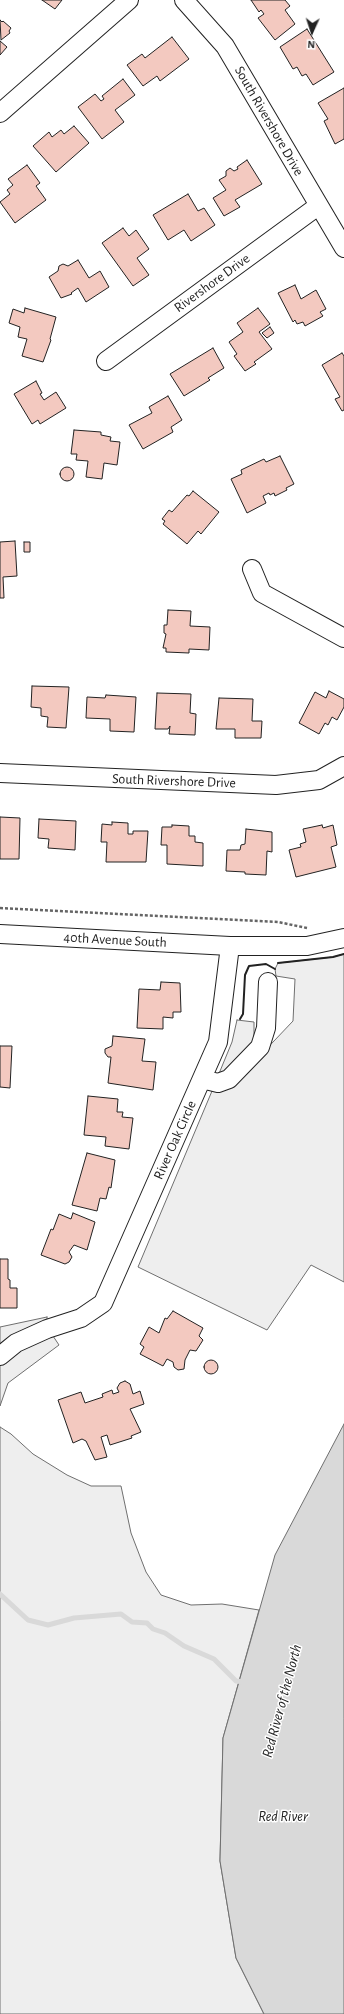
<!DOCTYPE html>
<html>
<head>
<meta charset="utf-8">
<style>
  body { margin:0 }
  #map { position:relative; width:344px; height:2014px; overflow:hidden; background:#fff; font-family:"Alegreya Sans",sans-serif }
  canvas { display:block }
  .north { position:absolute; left:292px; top:12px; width:40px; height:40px; -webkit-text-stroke:3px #fff; paint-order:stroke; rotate:183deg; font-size:11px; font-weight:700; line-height:16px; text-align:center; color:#222 }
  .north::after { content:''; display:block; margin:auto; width:14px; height:18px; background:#222; clip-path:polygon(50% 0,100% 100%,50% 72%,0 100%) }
</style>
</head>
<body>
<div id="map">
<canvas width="344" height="2014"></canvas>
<div class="north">N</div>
</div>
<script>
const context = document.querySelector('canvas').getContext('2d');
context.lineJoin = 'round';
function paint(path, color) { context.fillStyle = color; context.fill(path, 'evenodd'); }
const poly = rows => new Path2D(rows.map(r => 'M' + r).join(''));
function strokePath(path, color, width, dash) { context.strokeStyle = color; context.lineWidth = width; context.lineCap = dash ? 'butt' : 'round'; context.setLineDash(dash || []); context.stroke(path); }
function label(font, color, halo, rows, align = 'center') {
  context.font = font + ' "Alegreya Sans",sans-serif'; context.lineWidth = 3; context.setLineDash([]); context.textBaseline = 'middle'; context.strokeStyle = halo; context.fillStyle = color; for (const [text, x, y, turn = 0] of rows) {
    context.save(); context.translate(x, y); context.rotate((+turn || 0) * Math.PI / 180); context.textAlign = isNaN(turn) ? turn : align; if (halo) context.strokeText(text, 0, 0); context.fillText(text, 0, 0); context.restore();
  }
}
const green = poly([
  [344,954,344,1282,311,1265,267,1330,138,1267,212,1091,227,1087,235,1082,293,1021,295,979,276,976,275,969,278,963,333,957,344,954],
  [237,1020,254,1022,254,1038,251,1046,220,1077,218,1076,232,1042,237,1020],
  [47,1317,47,1321,0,1345,0,1327,47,1317],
  [53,1336,59,1345,8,1383,0,1406,0,1364,13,1354,53,1336],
  [0,1427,11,1434,33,1454,67,1475,91,1486,121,1486,131,1533,146,1572,161,1595,191,1605,222,1604,259,1610,223,1738,220,1861,236,1958,264,2014,0,2014,0,1427]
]);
paint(green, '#eee');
strokePath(green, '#6f6f6f', 1);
const water = poly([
  [344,1424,344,2014,264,2014,236,1958,220,1861,223,1738,275,1555,344,1424]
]);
paint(water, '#d9d9d9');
strokePath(water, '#6f6f6f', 1);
strokePath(poly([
  [0,1594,28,1620,48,1625,74,1618,121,1614,132,1622,147,1623,153,1629,165,1633,184,1646,214,1659,236,1681,244,1682]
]), '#d9d9d9', 5);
const building = poly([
  [42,0,62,0,55,9,42,0],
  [251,0,285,0,290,6,285,10,295,24,275,40,258,18,264,14,261,10,259,12,251,0],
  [0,20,2,22,3,21,11,28,9,31,10,33,1,40,0,20],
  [307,29,334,72,313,85,306,74,302,76,297,67,293,69,280,47,307,29],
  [172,37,189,59,160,81,157,76,143,86,127,65,142,54,145,58,172,37],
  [0,41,7,47,0,55,0,41],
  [123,79,135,95,115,110,124,122,102,139,78,107,95,94,101,101,104,99,102,96,123,79],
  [344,88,344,139,335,144,324,121,328,119,318,103,344,88],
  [74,126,89,143,56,172,33,146,49,132,52,137,61,130,64,134,74,126],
  [247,160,262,184,235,200,240,207,224,216,213,198,226,190,219,180,226,176,226,171,230,168,234,171,238,169,237,167,247,160],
  [27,165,40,183,36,186,46,200,15,223,0,202,10,194,7,190,13,185,8,179,27,165],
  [188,194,198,211,204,208,215,225,191,241,184,230,168,240,153,215,188,194],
  [123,228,129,236,136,230,149,249,137,258,149,275,133,286,102,243,123,228],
  [78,260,89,278,100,271,109,287,86,302,78,288,71,293,72,294,61,298,49,277,58,271,59,266,63,264,68,266,78,260],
  [295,285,301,299,316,290,326,309,320,312,323,316,305,326,303,322,297,324,295,320,293,322,278,293,295,285],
  [25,308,56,317,50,339,51,340,43,362,22,356,27,339,18,337,20,327,9,323,13,309,24,313,25,308],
  [258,308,270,324,259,332,272,349,254,362,256,364,245,371,234,356,237,354,229,342,243,332,237,323,258,308],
  [270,327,274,333,267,338,262,333,270,327],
  [213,348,224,368,208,378,210,380,184,396,170,374,213,348],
  [342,353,344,356,344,410,342,411,335,399,340,397,322,365,342,353],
  [36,381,42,393,40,394,44,400,56,392,66,408,40,424,38,420,32,424,14,394,36,381],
  [168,396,182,420,171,427,173,432,143,449,129,425,152,413,149,407,168,396],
  [74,430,101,432,101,435,111,437,110,441,120,442,117,465,104,463,102,479,86,477,88,461,76,460,77,454,71,454,74,430],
  [280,456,294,484,286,488,287,490,275,496,274,493,270,495,269,493,263,496,266,503,247,513,231,479,242,474,241,470,264,459,266,462,280,456],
  '60 474a7 7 0 1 1 14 0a7 7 0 1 1-14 0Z',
  [193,491,219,512,201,534,198,531,187,544,163,524,165,521,162,519,169,510,172,512,187,495,189,496,193,491],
  [15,541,17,576,3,577,4,598,0,598,0,542,15,541],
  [24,542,30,542,30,552,24,552,24,542],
  [168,610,191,611,190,626,210,627,209,650,189,649,189,653,166,652,166,648,163,648,166,634,164,633,164,625,167,625,168,610],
  [32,686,69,687,66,728,47,727,48,717,41,716,41,708,31,707,32,686],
  [329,691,344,699,344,707,337,720,332,717,328,725,325,723,319,734,299,723,315,692,326,698,329,691],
  [157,693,191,694,190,713,196,714,195,735,169,734,170,726,168,729,155,729,157,693],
  [106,695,136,697,134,732,110,731,110,719,86,718,87,697,105,698,106,695],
  [219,698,253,699,252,721,262,721,261,738,235,738,235,729,216,729,219,698],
  [0,817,20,818,19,859,0,859,0,817],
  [39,819,76,821,75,850,48,848,49,839,38,838,39,819],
  [112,822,128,823,128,834,133,834,133,831,148,831,146,862,106,862,107,842,101,842,102,824,112,825,112,822],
  [172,825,189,826,189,836,195,836,195,842,203,843,203,866,167,864,167,845,161,845,162,827,172,827,172,825],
  [322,825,323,828,333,825,337,845,331,847,336,867,296,877,289,850,301,847,300,844,306,842,303,829,322,825],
  [246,829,272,832,272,852,267,851,266,875,245,874,245,872,226,871,227,850,240,850,241,845,245,844,246,829],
  [161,982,180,983,181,1012,173,1012,173,1018,163,1017,163,1029,137,1028,139,989,160,990,161,982],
  [113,1036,145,1039,142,1061,156,1062,153,1090,108,1083,111,1057,108,1057,105,1053,105,1049,112,1046,113,1036],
  [0,1046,12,1046,10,1088,0,1087,0,1046],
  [88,1096,118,1099,117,1112,123,1112,122,1117,133,1118,129,1149,105,1146,106,1137,84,1135,88,1096],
  [87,1153,115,1160,111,1188,109,1187,106,1199,100,1198,97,1211,72,1205,87,1153],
  [73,1213,95,1222,87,1250,74,1245,69,1252,72,1257,69,1262,65,1264,41,1255,51,1229,53,1230,59,1214,71,1219,73,1213],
  [0,1259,8,1259,8,1279,10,1280,10,1288,17,1288,17,1308,0,1308,0,1259],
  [173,1311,203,1328,199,1336,203,1340,196,1351,190,1350,185,1360,184,1369,178,1370,174,1367,173,1362,167,1359,163,1366,140,1354,144,1347,140,1344,149,1327,159,1333,165,1318,167,1319,173,1311],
  '204 1367a7 7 0 1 1 14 0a7 7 0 1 1-14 0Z',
  [125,1381,130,1384,133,1394,140,1391,144,1404,130,1409,141,1432,131,1436,132,1438,110,1445,107,1435,101,1437,107,1457,95,1460,86,1441,82,1439,73,1443,58,1400,81,1392,85,1403,103,1397,102,1394,112,1390,113,1394,119,1392,117,1388,120,1383,125,1381]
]);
paint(building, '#f3c9c0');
strokePath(building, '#222', 1);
const minor = poly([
  [184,0,225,46,344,248],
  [0,113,129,0],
  [106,361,318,206],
  [252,569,262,593,344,638],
  [0,773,276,785,319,780,344,766],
  [0,934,230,946,307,946,344,938],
  [202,1079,218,1083,229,1079,260,1047,266,1028,268,982],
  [0,1356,16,1343,47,1329,81,1318,103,1303,218,1042,230,946]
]);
strokePath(minor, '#222', 20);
strokePath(poly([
  [0,908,278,922,307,928]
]), '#646464', 2.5, [3, 2]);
strokePath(minor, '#fff', 18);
strokePath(poly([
  [278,963,333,957,344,954],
  [240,1019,243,1014,245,975,249,966,266,964,275,969]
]), '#222', 2);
label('14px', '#222', '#fff', [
  ["South Rivershore Drive",269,121,60],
  ["Rivershore Drive",212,283,-36],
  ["South Rivershore Drive",174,781,2],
  ["40th Avenue South",115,940,3],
  ["River Oak Circle",175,1140,-66]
]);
label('italic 15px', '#222', '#fff', [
  ["Red River of the North",282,1701,-75],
  ["Red River",283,1816]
]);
</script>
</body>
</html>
